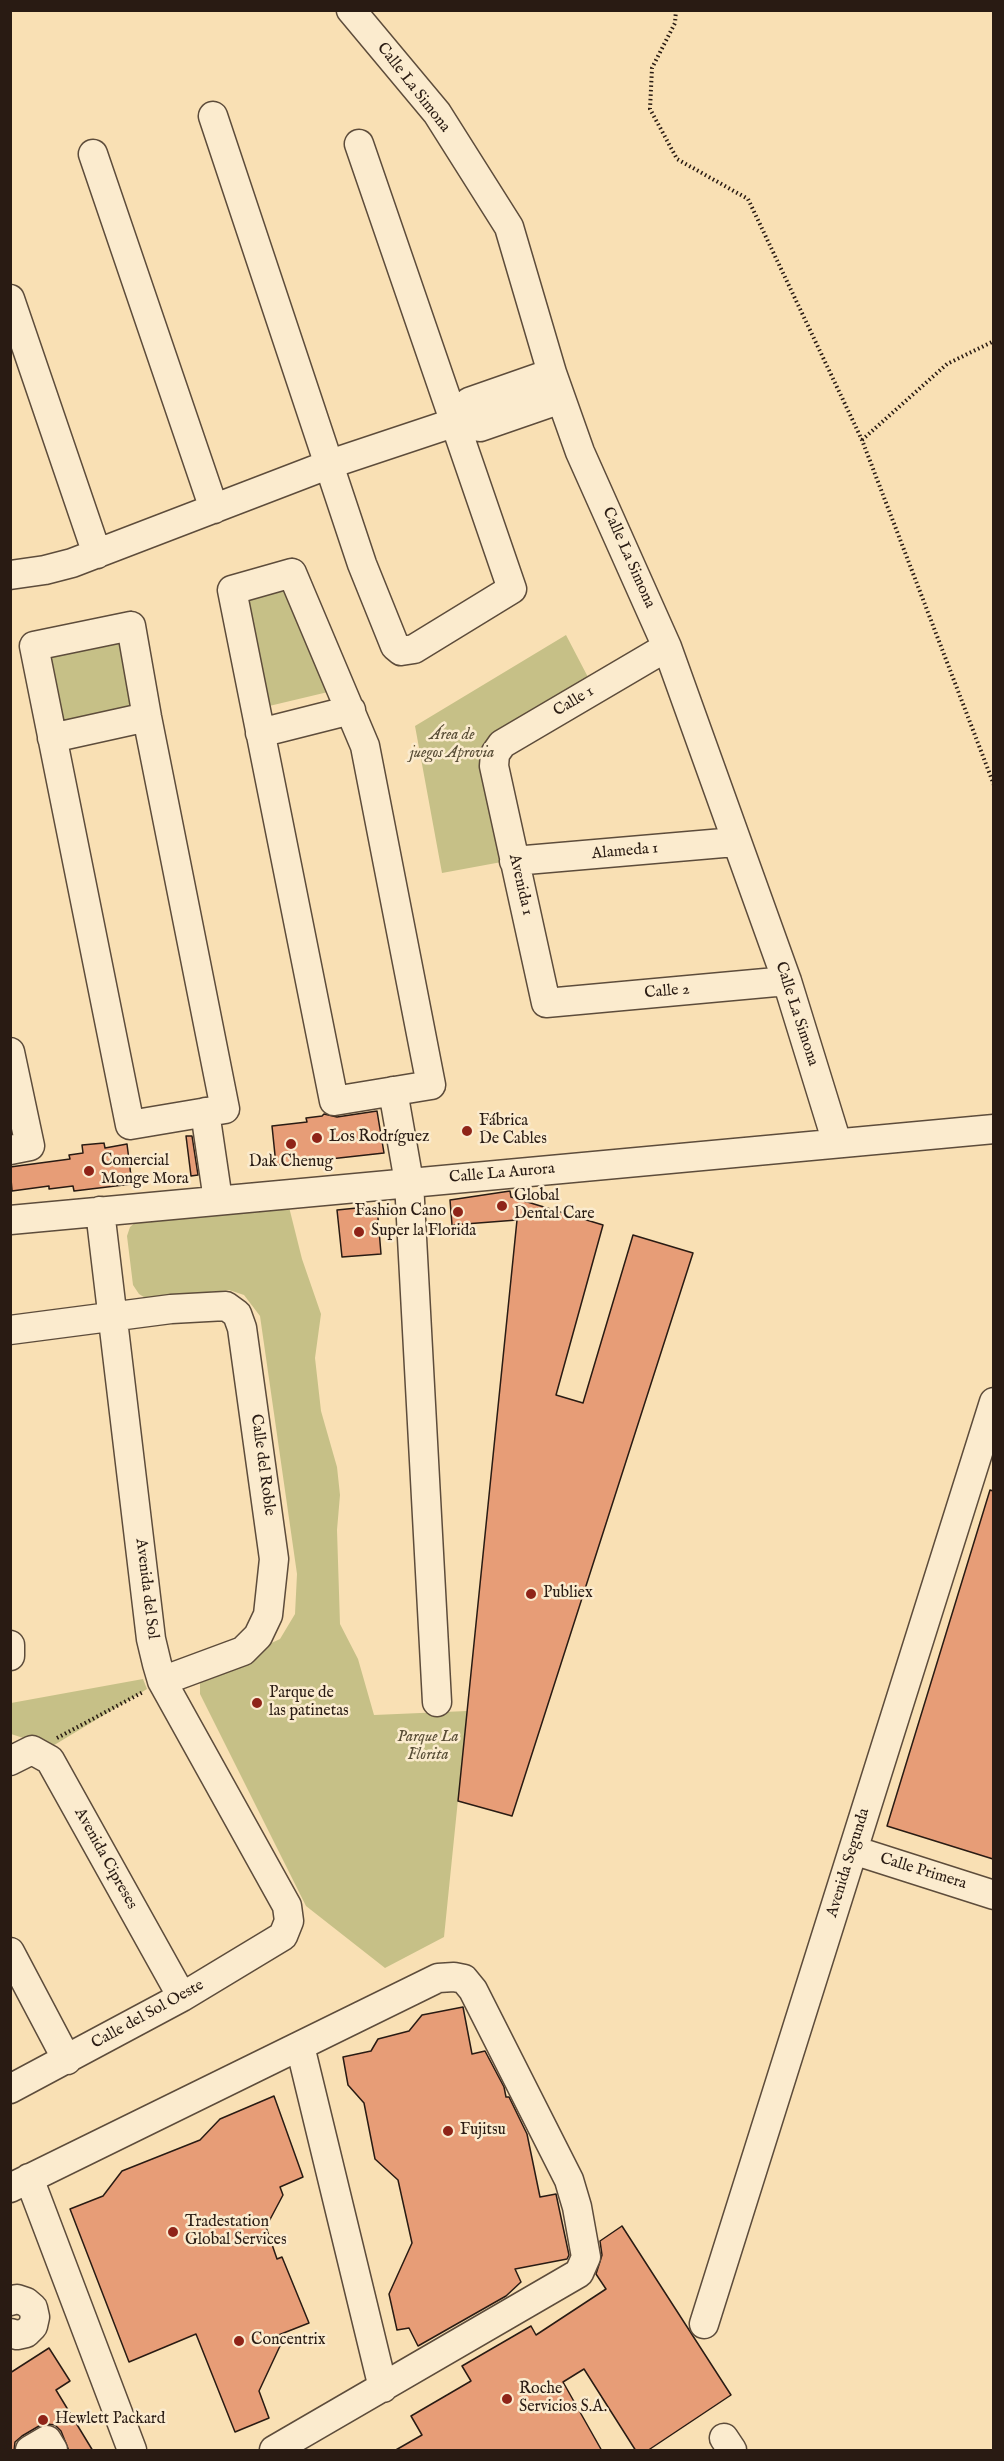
<!DOCTYPE html>
<html>
<head>
<meta charset="utf-8">
<style>
  body { margin:0 }
  #map { position:relative; width:1004px; height:2461px; overflow:hidden; background:#f9e0b4; font-family:"IM FELL English",serif }
  canvas { display:block }
  .frame { position:absolute; inset:0; border:12px solid #291b13; pointer-events:none }
</style>
</head>
<body>
<div id="map">
<canvas width="1004" height="2461"></canvas>
<div class="frame"></div>
</div>
<script>
const context = document.querySelector('canvas').getContext('2d');
context.lineJoin = 'round';
function paint(path, color) { context.fillStyle = color; context.fill(path, 'evenodd'); }
const poly = rows => new Path2D(rows.map(r => 'M' + r).join(''));
function strokePath(path, color, width, dash) { context.strokeStyle = color; context.lineWidth = width; context.lineCap = dash ? 'butt' : 'round'; context.setLineDash(dash || []); context.stroke(path); }
function label(font, color, halo, rows, align = 'center') {
  context.font = font + ' "IM FELL English",serif'; context.lineWidth = 5; context.setLineDash([]); context.textBaseline = 'middle'; context.strokeStyle = halo; context.fillStyle = color; for (const [text, x, y, turn = 0] of rows) {
    context.save(); context.translate(x, y); context.rotate((+turn || 0) * Math.PI / 180); context.textAlign = isNaN(turn) ? turn : align; if (halo) context.strokeText(text, 0, 0); context.fillText(text, 0, 0); context.restore();
  }
}
paint(poly([
  [284,582,328,692,265,707,240,595],
  [124,635,138,709,59,723,46,649],
  [566,635,590,681,501,736,507,861,442,873,415,726],
  [289,1207,302,1259,321,1314,315,1358,321,1411,337,1467,340,1495,337,1530,340,1624,358,1659,374,1715,467,1711,444,1937,385,1968,306,1906,200,1694,200,1682,208,1673,280,1639,295,1614,297,1574,260,1316,244,1295,229,1290,147,1299,139,1294,133,1285,127,1236,130,1227,137,1221],
  [143,1679,147,1689,51,1747,11,1734,11,1703]
]), '#c6c087');
const building = poly([
  [377,1111,384,1153,276,1165,272,1126,307,1122,306,1118,322,1116,324,1114,337,1117,377,1111],
  [186,1136,192,1136,198,1175,191,1176,186,1136],
  [104,1143,105,1148,127,1144,132,1184,74,1191,73,1186,49,1189,49,1186,12,1191,10,1167,70,1159,69,1155,83,1153,82,1145,104,1143],
  [510,1191,511,1197,603,1225,556,1395,583,1403,633,1235,693,1253,512,1816,458,1801,517,1220,452,1225,450,1200,510,1191],
  [377,1206,381,1254,342,1257,337,1210,377,1206],
  [990,1490,993,1491,993,1859,887,1826,990,1490],
  [463,2007,472,2054,485,2051,504,2087,506,2097,509,2097,527,2134,540,2197,556,2194,569,2255,567,2259,515,2269,521,2282,506,2296,418,2346,409,2328,397,2330,389,2294,412,2243,398,2180,375,2159,364,2103,348,2085,343,2057,371,2051,378,2039,409,2031,422,2015,463,2007],
  [274,2096,303,2177,280,2187,283,2195,266,2227,277,2259,282,2257,309,2323,276,2336,280,2346,259,2391,269,2418,235,2432,196,2334,129,2362,70,2209,103,2196,122,2171,200,2140,220,2119,274,2096],
  [622,2226,731,2395,647,2451,636,2451,584,2369,563,2382,602,2451,394,2451,422,2435,411,2416,471,2381,462,2366,531,2326,536,2335,606,2289,596,2274,602,2255,600,2241,622,2226],
  [49,2348,70,2381,56,2390,93,2451,69,2451,61,2431,55,2425,47,2424,39,2426,22,2436,15,2442,14,2451,10,2451,10,2373,49,2348]
]);
paint(building, '#e79d77');
strokePath(building, '#291b13', 1.5);
const minor = poly([
  [351,10,437,113,509,227,552,373,580,452,667,647,787,981,837,1143],
  [213,116,362,564,395,646,401,651,414,649,512,589,359,144],
  [93,154,214,509],
  [10,299,97,554],
  [453,423,469,402,552,373],
  [292,573,365,746,431,1085,334,1101,232,590,292,573],
  [10,575,45,570,72,563,330,464,453,423,480,427,561,399],
  [131,626,147,717,225,1109,130,1125,34,646,131,626],
  [667,647,502,744,495,754,494,766,546,1003,787,981],
  [260,733,351,710],
  [52,738,147,717],
  [514,861,735,842],
  [10,1052,30,1146,10,1150],
  [393,1091,409,1182,437,1702],
  [205,1112,218,1200],
  [10,1220,994,1129],
  [10,1330,171,1309,226,1306,237,1314,242,1328,274,1559,268,1615,258,1636,243,1651,162,1681],
  [10,1645,10,1656],
  [10,1761,32,1750,50,1760,182,1997],
  [853,1850,994,1895],
  [10,1952,67,2060],
  [300,2046,383,2388],
  [10,2089,182,1997,283,1936,289,1921,287,1906,162,1681,157,1664,151,1639,100,1211],
  [29,2178,132,2450],
  [10,2188,438,1978,454,1977,464,1979,473,1990,569,2180,577,2207,586,2257,579,2273,274,2450],
  [10,2301,17,2299,26,2302,33,2308,35,2317,33,2326,26,2333,17,2335,10,2333],
  [704,2324,994,1402],
  [724,2438,732,2450],
  [30,2450,47,2440,53,2450]
]);
strokePath(minor, '#5d4c3b', 31);
strokePath(poly([
  [676,10,675,23,652,68,650,109,677,159,748,199,862,440,994,785],
  [862,440,947,364,994,341],
  [57,1738,143,1692]
]), '#291b13', 4, [1.5, 3]);
strokePath(minor, '#fbebce', 28);
for (const [x, y, r, color] of [
  [467,1131,6,"#8f2418"],
  [317,1138,6,"#8f2418"],
  [291,1144,6,"#8f2418"],
  [89,1171,6,"#8f2418"],
  [502,1206,6,"#8f2418"],
  [458,1212,6,"#8f2418"],
  [359,1232,6,"#8f2418"],
  [531,1594,6,"#8f2418"],
  [257,1703,6,"#8f2418"],
  [448,2131,6,"#8f2418"],
  [173,2232,6,"#8f2418"],
  [239,2341,6,"#8f2418"],
  [507,2399,6,"#8f2418"],
  [43,2420,6,"#8f2418"]
]) { const dot = new Path2D(); dot.arc(x, y, r, 0, 2 * Math.PI); context.fillStyle = color; context.fill(dot); strokePath(dot, '#fbebce', 2); }
label('16px', '#291b13', '#fbebce', [
  ["Calle La Simona",413,88,52],
  ["Calle La Simona",628,558,66],
  ["Calle 1",574,702,-31],
  ["Alameda 1",625,852,-5],
  ["Avenida 1",520,885,77],
  ["Calle 2",667,992,-5],
  ["Calle La Simona",796,1014,72],
  ["Calle La Aurora",502,1174,-5],
  ["Calle del Roble",262,1465,82],
  ["Avenida del Sol",146,1589,83],
  ["Avenida Cipreses",105,1859,61],
  ["Avenida Segunda",849,1863,-73],
  ["Calle Primera",923,1872,17],
  ["Calle del Sol Oeste",148,2015,-29]
]);
label('italic 16px', '#584d36', '#fbebce', [
  ["Área de",452,736],
  ["juegos Aprovia",452,754],
  ["Parque La",428,1738],
  ["Florita",428,1756]
]);
label('16px', '#291b13', '#fbebce', [
  ["Fábrica",479,1122],
  ["De Cables",479,1140],
  ["Los Rodríguez",329,1138],
  ["Comercial",101,1162],
  ["Monge Mora",101,1180],
  ["Dak Chenug",291,1163,"center"],
  ["Global",514,1197],
  ["Dental Care",514,1215],
  ["Fashion Cano",446,1212,"right"],
  ["Super la Florida",371,1232],
  ["Publiex",543,1594],
  ["Parque de",269,1694],
  ["las patinetas",269,1712],
  ["Fujitsu",460,2131],
  ["Tradestation",185,2223],
  ["Global Services",185,2241],
  ["Concentrix",251,2341],
  ["Roche",519,2390],
  ["Servicios S.A.",519,2408],
  ["Hewlett Packard",55,2420]
], 'left');
</script>
</body>
</html>
